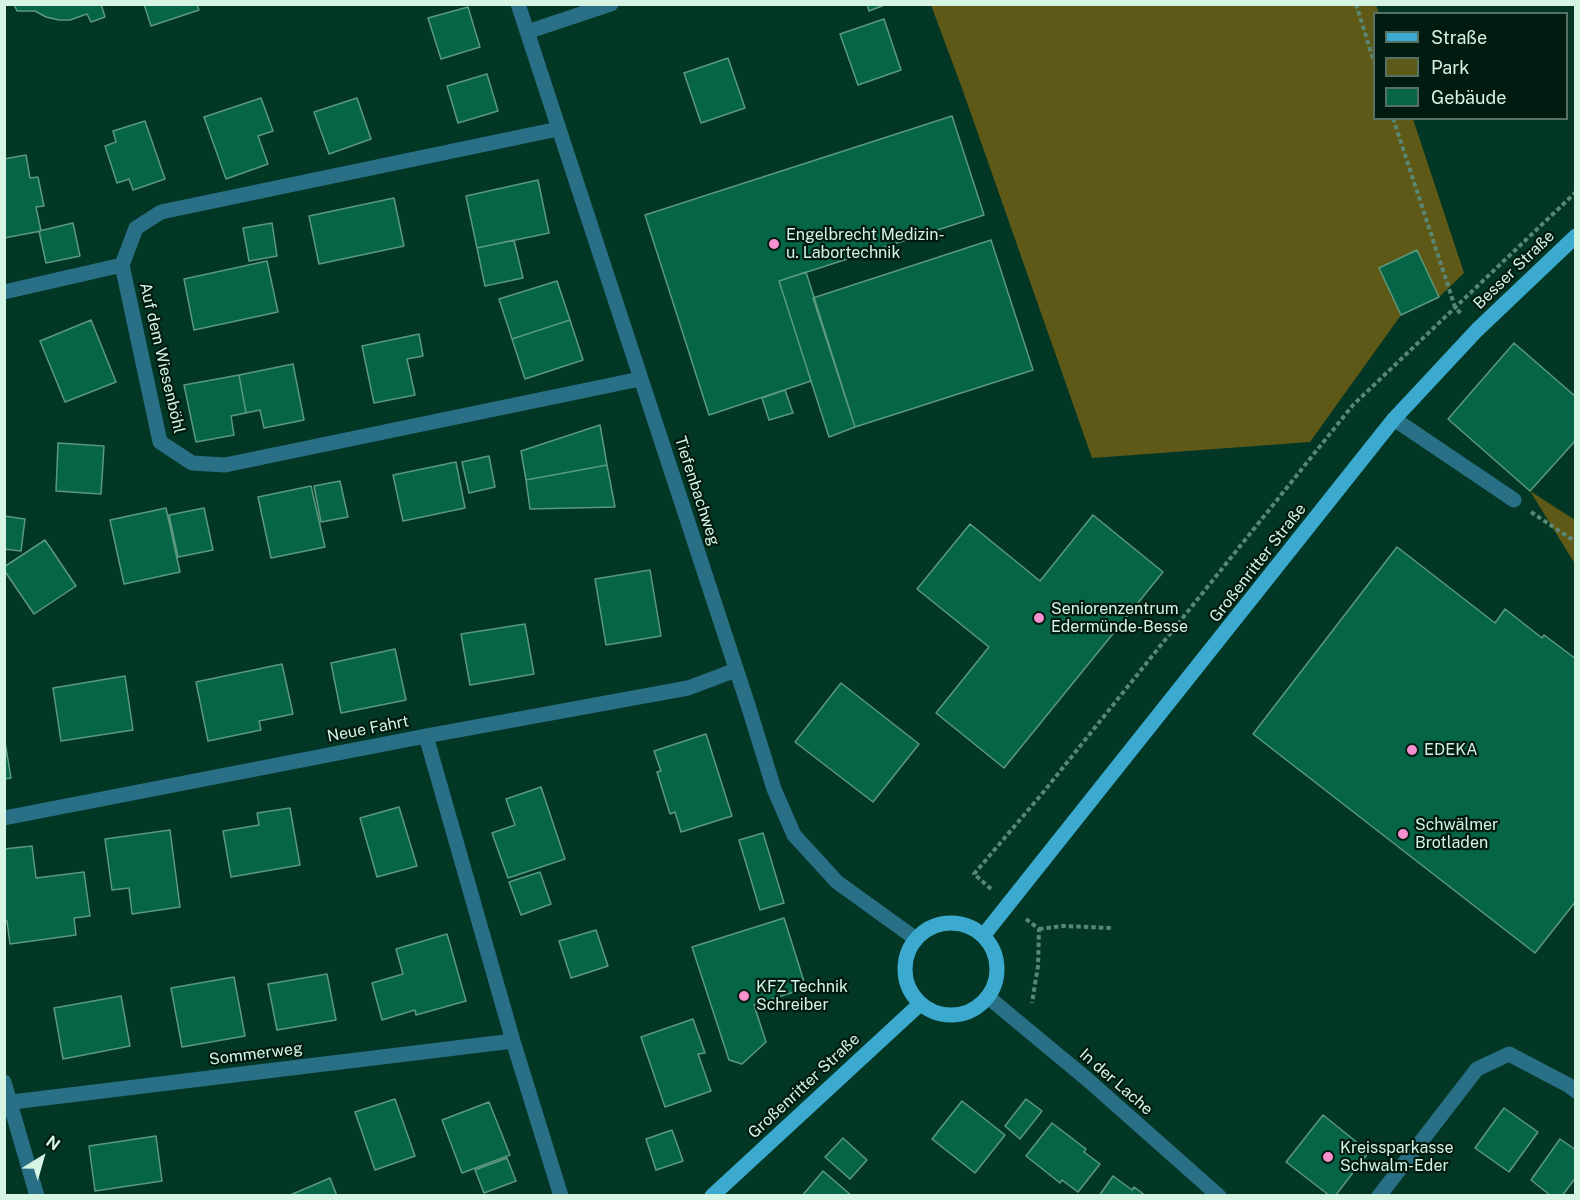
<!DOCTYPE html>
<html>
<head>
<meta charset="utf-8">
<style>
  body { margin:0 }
  #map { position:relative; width:1580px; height:1200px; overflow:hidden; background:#033725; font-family:"Public Sans",sans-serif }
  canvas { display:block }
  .frame { position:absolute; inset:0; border:6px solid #d5f4e4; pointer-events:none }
  .legend { position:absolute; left:1373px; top:12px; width:195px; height:108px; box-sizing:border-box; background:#021b11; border:2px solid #567265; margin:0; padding:8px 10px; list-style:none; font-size:18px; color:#d5f4e4 }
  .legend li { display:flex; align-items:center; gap:12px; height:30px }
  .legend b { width:30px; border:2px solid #567265 }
  .north { position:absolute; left:12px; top:1128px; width:60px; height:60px; -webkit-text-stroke:4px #021b11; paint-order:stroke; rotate:37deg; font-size:16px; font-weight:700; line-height:24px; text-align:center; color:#d5f4e4 }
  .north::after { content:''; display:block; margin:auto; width:21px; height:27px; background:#d5f4e4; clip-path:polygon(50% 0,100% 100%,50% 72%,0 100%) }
</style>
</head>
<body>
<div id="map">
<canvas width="1580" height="1200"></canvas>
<div class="frame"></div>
<ul class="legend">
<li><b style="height:8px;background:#3caace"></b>Straße</li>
<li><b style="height:16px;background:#5f5917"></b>Park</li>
<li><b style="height:16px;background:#056546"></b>Gebäude</li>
</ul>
<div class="north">N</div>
</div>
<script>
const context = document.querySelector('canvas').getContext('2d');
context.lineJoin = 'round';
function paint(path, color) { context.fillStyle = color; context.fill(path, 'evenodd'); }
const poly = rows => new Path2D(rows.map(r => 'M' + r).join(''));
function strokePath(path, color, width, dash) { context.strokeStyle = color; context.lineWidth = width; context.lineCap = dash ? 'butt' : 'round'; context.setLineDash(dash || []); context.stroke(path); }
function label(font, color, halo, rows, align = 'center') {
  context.font = font + ' "Public Sans",sans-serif'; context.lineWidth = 4.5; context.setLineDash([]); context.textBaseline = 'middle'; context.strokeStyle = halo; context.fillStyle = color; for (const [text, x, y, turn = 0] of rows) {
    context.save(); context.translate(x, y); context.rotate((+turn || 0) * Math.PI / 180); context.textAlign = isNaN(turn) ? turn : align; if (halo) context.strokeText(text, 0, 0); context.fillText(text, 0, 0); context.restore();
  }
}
paint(poly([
  [931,5,1376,5,1379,13,1374,14,1374,118,1413,119,1464,273,1439,297,1417,250,1379,268,1401,315,1310,442,1092,458,963,91],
  [1530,491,1575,520,1575,564]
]), '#5f5917');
const building = poly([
  [14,4,101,4,105,17,91,22,87,14,70,20,59,20,46,17,35,11,17,11,14,4],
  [144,4,197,4,199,10,151,26,144,4],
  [867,4,887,4,869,11,867,4],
  [468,7,480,47,441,59,428,18,468,7],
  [884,19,901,70,858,85,840,34,884,19],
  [728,58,745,108,701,123,684,73,728,58],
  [487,74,498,111,458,123,447,86,487,74],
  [261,98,273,131,258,136,268,164,226,179,204,117,261,98],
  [357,98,371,139,329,154,314,112,357,98],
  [952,116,984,215,779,281,811,381,709,415,645,215,952,116],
  [145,121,165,179,133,190,129,179,117,183,105,146,116,142,113,131,145,121],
  [26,155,30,178,38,177,44,206,36,207,41,231,4,238,4,159,26,155],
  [538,180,549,233,477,248,466,196,538,180],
  [394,198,404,246,319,264,309,216,394,198],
  [73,223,80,256,46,263,39,231,73,223],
  [272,223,277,256,249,261,243,228,272,223],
  [514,240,523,278,485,286,477,248,514,240],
  [991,240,1033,370,855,427,813,298,991,240],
  [1417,250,1439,297,1401,315,1379,268,1417,250],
  [267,261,278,312,194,330,184,279,267,261],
  [806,272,855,427,829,437,779,281,806,272],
  [557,281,570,320,512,339,499,299,557,281],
  [91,320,116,382,65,402,40,341,91,320],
  [570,320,583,360,525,379,512,339,570,320],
  [419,334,423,356,407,359,415,395,374,403,362,346,419,334],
  [1514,343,1576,397,1576,440,1530,491,1448,419,1514,343],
  [293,364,304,420,264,428,260,410,246,413,239,375,293,364],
  [239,375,246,413,231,416,234,435,196,442,184,385,239,375],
  [785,390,793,413,769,420,762,398,785,390],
  [600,425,607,465,526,480,521,451,600,425],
  [58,443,104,446,101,494,56,491,58,443],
  [489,456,495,487,469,493,462,462,489,456],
  [456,462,465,508,403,521,393,475,456,462],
  [607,465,615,507,530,509,526,480,607,465],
  [340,481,348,517,321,522,314,486,340,481],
  [311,486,325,547,271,558,258,497,311,486],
  [166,508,180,572,124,584,110,520,166,508],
  [204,508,213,550,178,557,169,515,204,508],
  [1093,515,1163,572,1004,768,936,713,989,647,917,589,970,524,1040,581,1093,515],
  [4,516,25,519,21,551,4,549,4,516],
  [45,540,76,586,34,614,4,570,4,567,45,540],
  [1397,547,1495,623,1505,609,1542,638,1544,635,1576,659,1576,901,1535,953,1253,734,1397,547],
  [650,570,661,636,606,645,595,579,650,570],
  [525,624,534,674,470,685,461,634,525,624],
  [395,649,406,700,341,713,331,663,395,649],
  [282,664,293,714,259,721,261,730,208,741,196,682,282,664],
  [125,676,133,730,61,741,53,688,125,676],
  [841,683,919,744,873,802,795,742,841,683],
  [706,734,732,816,681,832,675,812,670,814,657,772,661,771,654,751,706,734],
  [4,736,11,778,4,779,4,736],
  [541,787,565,859,508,878,492,833,515,825,506,799,541,787],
  [399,807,417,866,377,877,360,818,399,807],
  [290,808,300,865,231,877,223,831,259,825,257,813,290,808],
  [170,830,180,907,132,914,129,888,112,890,105,839,170,830],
  [763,833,784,903,760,910,739,840,763,833],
  [32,846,36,878,84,872,90,916,74,918,76,935,10,944,7,921,4,922,4,849,32,846],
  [540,872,551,904,521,915,509,882,540,872],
  [784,918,806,988,754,1005,766,1042,742,1064,729,1060,692,947,784,918],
  [596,930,608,966,571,978,559,941,596,930],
  [447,934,466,1001,416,1015,415,1010,382,1020,372,983,403,974,396,949,447,934],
  [327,974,336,1020,277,1030,268,984,327,974],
  [234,977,245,1036,182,1047,171,988,234,977],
  [121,996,130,1046,63,1059,54,1008,121,996],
  [693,1019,705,1053,698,1054,711,1091,665,1107,641,1037,693,1019],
  [395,1099,415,1156,375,1170,355,1112,395,1099],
  [1026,1099,1042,1111,1020,1139,1005,1126,1026,1099],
  [962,1101,1005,1135,975,1173,932,1139,962,1101],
  [489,1102,510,1155,462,1173,442,1120,489,1102],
  [1504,1108,1538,1132,1509,1172,1475,1148,1504,1108],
  [1323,1115,1369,1152,1335,1196,1330,1196,1286,1162,1323,1115],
  [1052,1123,1086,1149,1084,1152,1100,1164,1078,1192,1062,1180,1060,1183,1026,1156,1052,1123],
  [672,1130,683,1161,656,1170,646,1139,672,1130],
  [156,1136,162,1181,95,1191,89,1146,156,1136],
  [843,1138,867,1160,850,1179,825,1157,843,1138],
  [1560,1139,1576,1150,1576,1177,1562,1196,1551,1196,1531,1180,1560,1139],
  [507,1158,516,1181,484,1193,475,1170,507,1158],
  [823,1171,852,1196,802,1196,823,1171],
  [1113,1176,1132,1190,1134,1187,1146,1196,1099,1196,1113,1176],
  [330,1178,337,1196,288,1196,330,1178]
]);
paint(building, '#056546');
strokePath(building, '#5b997e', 1.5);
strokePath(poly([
  [1356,4,1374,62],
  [1393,118,1455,307,1462,315],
  [1531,512,1576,542],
  [991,889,974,874,1041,795,1353,405,1576,192],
  [1026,919,1039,929,1038,966,1032,1003],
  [1039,929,1063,926,1112,928]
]), '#5a8674', 4, [4.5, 3]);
strokePath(poly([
  [518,4,748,705,774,789,794,835,837,882,916,939],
  [527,32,611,4],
  [558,129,161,212,136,228,122,265,160,442,192,463,225,465,640,379],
  [4,292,122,265],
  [1394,419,1514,500],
  [426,736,513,1041,561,1196],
  [4,818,426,736,688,688,736,670],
  [988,997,1088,1080,1219,1196],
  [4,1082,37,1196],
  [4,1103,513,1041],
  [1379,1196,1477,1069,1509,1054,1568,1085,1576,1091]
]), '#296f86', 15);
strokePath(poly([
  '905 969a46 46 0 1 1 92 0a46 46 0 1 1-92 0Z',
  [983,936,1394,419,1477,330,1576,236],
  [712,1196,920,1004]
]), '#3caace', 15);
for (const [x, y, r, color] of [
  [774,244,6,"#f790ce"],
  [1039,618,6,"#f790ce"],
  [1412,750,6,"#f790ce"],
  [1403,834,6,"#f790ce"],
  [744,996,6,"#f790ce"],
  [1328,1157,6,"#f790ce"]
]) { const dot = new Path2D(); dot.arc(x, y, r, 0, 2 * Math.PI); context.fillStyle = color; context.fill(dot); strokePath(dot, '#021b11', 2); }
label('16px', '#d5f4e4', '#021b11', [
  ["Engelbrecht Medizin-",786,235],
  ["u. Labortechnik",786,253],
  ["Seniorenzentrum",1051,609],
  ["Edermünde-Besse",1051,627],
  ["EDEKA",1424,750],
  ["Schwälmer",1415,825],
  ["Brotladen",1415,843],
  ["KFZ Technik",756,987],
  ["Schreiber",756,1005],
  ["Kreissparkasse",1340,1148],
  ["Schwalm-Eder",1340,1166]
], 'left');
label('16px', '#d5f4e4', '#021b11', [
  ["Besser Straße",1514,270,-44],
  ["Auf dem Wiesenböhl",162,358,77],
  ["Tiefenbachweg",697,491,72],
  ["Großenritter Straße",1258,563,-52],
  ["Neue Fahrt",368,729,-11],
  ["Sommerweg",256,1054,-7],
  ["In der Lache",1116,1082,41],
  ["Großenritter Straße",804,1086,-43]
]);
</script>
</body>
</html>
